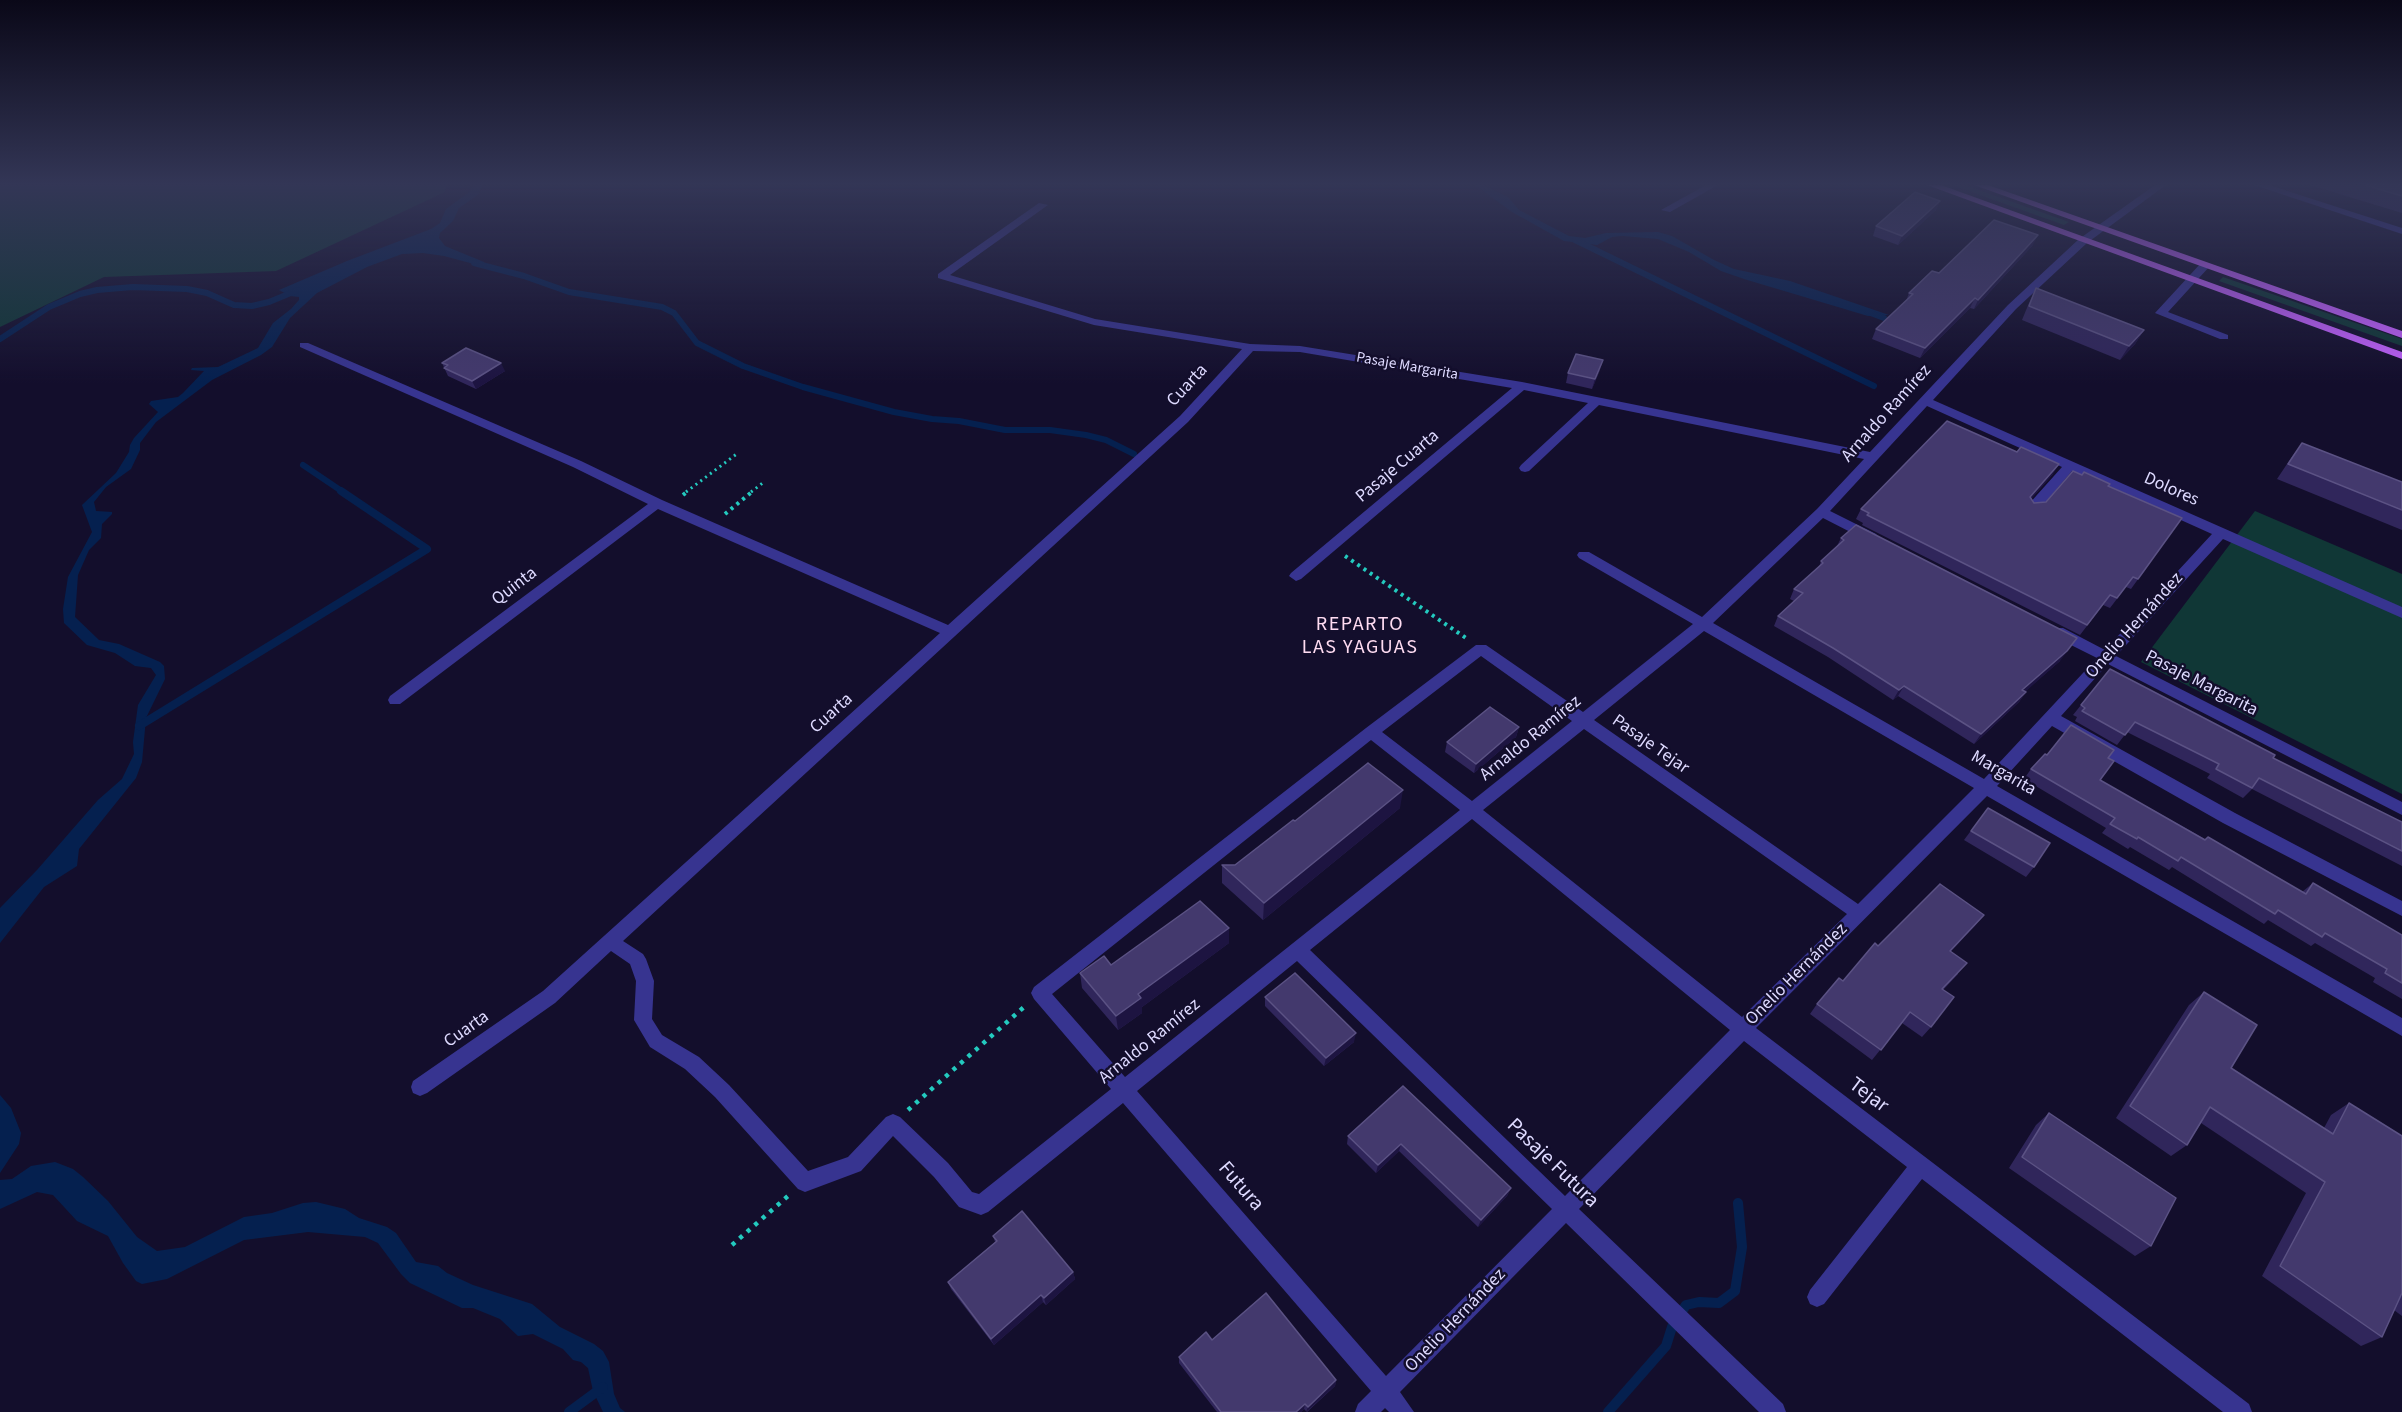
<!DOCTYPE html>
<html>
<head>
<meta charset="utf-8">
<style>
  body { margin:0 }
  canvas { display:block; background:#130e2c }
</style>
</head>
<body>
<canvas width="2402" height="1412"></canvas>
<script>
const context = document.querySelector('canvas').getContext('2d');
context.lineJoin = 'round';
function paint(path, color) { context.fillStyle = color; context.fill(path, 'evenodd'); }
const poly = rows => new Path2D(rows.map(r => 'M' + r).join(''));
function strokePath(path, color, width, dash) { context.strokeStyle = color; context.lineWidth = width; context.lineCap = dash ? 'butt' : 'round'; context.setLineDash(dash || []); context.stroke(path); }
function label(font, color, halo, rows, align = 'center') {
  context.font = font + ' "Source Sans 3",sans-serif'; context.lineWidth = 5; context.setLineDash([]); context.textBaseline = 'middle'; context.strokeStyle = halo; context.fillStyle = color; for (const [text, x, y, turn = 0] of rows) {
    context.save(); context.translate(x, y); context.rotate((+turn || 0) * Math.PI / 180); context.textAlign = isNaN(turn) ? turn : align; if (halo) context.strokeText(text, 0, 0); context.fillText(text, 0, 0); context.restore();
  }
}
paint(poly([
  [0,185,446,185,445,192,276,271,104,277,0,327],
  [1952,185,1965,185,2069,222,2064,225],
  [2223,277,2402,339,2402,346,2219,281],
  [2255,511,2402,574,2402,794,2141,662]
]), '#103736');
paint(poly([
  [473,185,482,185,479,194,459,208,453,221,440,233,439,238,445,246,484,262,485,267,444,256,423,253,402,254,367,267,317,293,290,318,272,347,261,355,212,380,156,422,140,443,140,450,131,469,106,487,94,502,96,511,112,512,112,514,102,524,101,538,89,550,78,575,75,617,99,640,119,644,160,662,164,666,165,679,146,718,142,762,136,778,79,849,77,866,44,887,0,943,0,908,37,870,98,800,122,779,134,754,133,742,138,705,156,675,151,668,135,666,115,653,87,645,64,623,63,609,68,577,92,532,82,505,116,473,129,452,130,445,134,438,158,412,149,404,151,401,178,397,183,393,204,371,191,370,192,368,218,367,258,348,273,323,291,309,299,300,299,297,290,296,279,290,347,261,431,229,440,223,446,209,468,193],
  [1475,185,1483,185,1508,197,1519,210,1569,236,1585,238,1606,233,1658,232,1672,236,1714,260,1734,269,1790,281,1889,315,1868,316,1744,279,1721,271,1689,252,1658,239,1622,236,1612,237,1597,245,1564,241,1512,212],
  [0,1095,11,1108,21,1133,19,1144,0,1173],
  [55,1162,73,1169,83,1177,108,1201,137,1237,157,1251,185,1247,244,1217,272,1213,303,1203,316,1202,345,1209,359,1218,387,1227,396,1233,416,1262,438,1266,447,1273,473,1285,532,1304,560,1327,594,1344,603,1351,609,1362,614,1394,620,1408,625,1412,603,1412,593,1391,588,1368,581,1362,573,1360,563,1349,533,1334,518,1336,500,1319,473,1308,462,1308,410,1283,401,1274,378,1243,365,1237,308,1232,244,1240,167,1279,142,1284,136,1281,123,1263,108,1236,77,1221,53,1195,37,1192,0,1209,0,1180,12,1179,31,1166]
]), '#05204f');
strokePath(poly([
  [1575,240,1874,386],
  [474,263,524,276,569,292,662,307,674,313,697,343,743,366,803,387,894,412,932,419,959,421,1005,430,1050,430,1086,435,1106,440,1134,454],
  [1868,312,1884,318],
  [0,339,49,307,80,294,97,290,133,287,187,289,207,293,234,305,252,306,269,302,298,290],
  [303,465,343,492]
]), '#05204f', 6);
strokePath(poly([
  [139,726,427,549,341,491]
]), '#05204f', 8);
strokePath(poly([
  [569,1412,603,1387],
  [1608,1412,1666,1346,1672,1327,1686,1305,1699,1302,1719,1303,1735,1291,1742,1247,1738,1203]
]), '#05204f', 10);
strokePath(poly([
  [686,492,738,453],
  [751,492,764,482]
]), '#23cabf', 3, [2, 4]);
strokePath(poly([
  [683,495,688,491],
  [725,514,753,491],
  [1345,556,1466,638]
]), '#23cabf', 4, [3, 4.5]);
strokePath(poly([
  [908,1110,1024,1007],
  [732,1245,788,1196]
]), '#23cabf', 4.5, [4, 6]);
paint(poly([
  [1706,185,1718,185,1670,212,1661,210,1706,185],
  [2155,185,2166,185,2087,243,2016,309,1933,400,2402,607,2402,618,2223,539,2116,656,2402,802,2402,815,2108,664,2061,716,2235,813,2402,901,2402,916,2223,823,2052,726,1997,786,2402,1018,2402,1036,1987,796,1756,1028,2249,1404,2252,1412,2223,1412,1922,1179,1824,1304,1817,1307,1810,1304,1807,1297,1810,1290,1907,1167,1744,1041,1579,1209,1783,1404,1786,1412,1759,1412,1566,1223,1400,1392,1414,1412,1389,1412,1385,1408,1381,1412,1355,1412,1358,1404,1371,1391,1123,1103,988,1212,981,1215,959,1207,934,1177,893,1136,861,1171,805,1192,798,1189,715,1097,685,1069,650,1047,634,1020,636,981,630,964,611,951,555,1003,427,1093,420,1096,413,1093,411,1087,413,1081,543,991,940,633,658,509,400,704,390,704,388,700,390,696,648,504,573,467,300,347,300,343,308,343,581,461,662,500,948,625,1180,416,1242,349,1094,325,938,278,938,274,1039,203,1048,205,950,275,1095,319,1250,344,1300,346,1522,382,1870,452,2008,305,2079,239,2155,185],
  [1253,351,1300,352,1512,388,1291,573,1289,576,1296,581,1301,579,1524,390,1588,403,1521,465,1519,468,1521,471,1525,472,1529,471,1599,405,1864,459,1817,509,1702,617,1589,552,1579,552,1577,555,1579,558,1693,624,1583,712,1486,645,1476,645,1366,728,1034,987,1031,993,1034,999,1111,1089,979,1194,972,1192,948,1163,900,1117,893,1114,886,1117,848,1157,808,1171,729,1085,699,1057,662,1035,652,1019,654,981,646,959,643,954,623,941,1188,422,1253,351],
  [1927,406,2062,467,2028,505,2026,508,2028,511,2038,511,2072,471,2212,534,2105,650,2063,628,2053,628,2051,632,2053,636,2097,658,1984,779,1713,623,1823,518,1866,540,1876,540,1878,537,1876,534,1830,511,1927,406],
  [1704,631,1974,788,1858,904,1594,720,1704,631],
  [1481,656,1572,721,1472,801,1382,732,1481,656],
  [1584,729,1847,914,1742,1017,1483,810,1584,729],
  [1371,740,1460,810,1125,1077,1052,994,1371,740],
  [1472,819,1730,1030,1565,1196,1310,950,1472,819],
  [1297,961,1552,1209,1386,1376,1137,1091,1297,961],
  [2254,185,2269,185,2402,228,2402,234,2254,185],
  [2205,262,2210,265,2209,267,2168,312,2228,335,2228,339,2220,339,2155,313,2201,263,2205,262]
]), '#373490');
paint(poly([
  [1927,185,1941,185,2402,352,2402,359,1927,185],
  [1974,185,1988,185,2402,331,2402,338,1974,185]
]), '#c361ff');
paint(poly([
  [2310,185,2402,185,2402,213],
  [1940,201,1936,210,1898,245,1873,236,1876,226],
  [2033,245,1974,309,1970,308,1920,358,1872,339,1876,329,1906,301,1909,293,1939,273],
  [2036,288,2144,330,2135,344,2120,360,2022,320,2029,303],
  [442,363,505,371,476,389,448,376],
  [1600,370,1592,389,1566,383,1568,373],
  [2302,443,2402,482,2402,530,2277,479,2291,458],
  [2053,474,2031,499,2034,503,2046,502,2109,486,2182,518,2131,589,2126,587,2110,608,2103,605,2080,635,1862,525,1863,523,1856,519,1861,509],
  [1841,538,2060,661,2025,691,2026,692,2019,702,1974,744,1898,696,1893,700,1828,657,1774,626,1778,616,1794,601,1790,599,1794,589,1819,567,1821,561,1836,548],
  [2110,669,2273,758,2402,822,2402,866,2252,789,2243,798,2207,778,2210,774,2127,732,2117,745,2075,721,2077,717,2073,715],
  [1519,727,1516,737,1474,773,1445,752,1447,742],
  [2047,755,2108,758,2100,780,2205,839,2208,837,2302,892,2313,883,2402,935,2402,999,2373,982,2375,978,2315,943,2311,946,2268,920,2264,924,2172,867,2169,870,2130,847,2128,849,2102,833,2106,828,2024,779,2031,769],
  [1400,808,1263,920,1222,883,1222,865,1235,865,1295,821],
  [1988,808,2034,867,2026,877,1964,840],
  [1984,915,1951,951,1958,974,1943,990,1931,1027,1922,1037,1902,1023,1872,1060,1810,1014,1817,1004,1843,981,1878,946],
  [1229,943,1142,1007,1142,1013,1118,1030,1082,988,1080,973,1111,965],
  [2204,992,2231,1068,2324,1128,2331,1115,2349,1103,2402,1136,2402,1316,2394,1310,2382,1337,2361,1346,2262,1276,2306,1193,2201,1123,2187,1145,2171,1156,2116,1118,2189,1005],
  [1265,997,1354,1042,1324,1066,1265,1006],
  [1403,1086,1511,1188,1507,1196,1478,1227,1399,1151,1376,1173,1347,1144,1348,1136],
  [2049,1113,2151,1246,2135,1256,2009,1168,2036,1125],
  [993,1236,1073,1272,1075,1279,1046,1305,1043,1302,994,1345,951,1289,948,1282,995,1242],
  [1212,1340,1336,1380,1335,1386,1307,1412,1304,1409,1301,1412,1217,1412,1179,1363,1179,1357]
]), '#30265b');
paint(poly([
  [1940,201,1936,210,1898,245,1902,236],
  [2038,235,2033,245,1974,309,1978,300],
  [1975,298,1970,308,1920,358,1925,348],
  [2144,330,2135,344,2120,360,2129,346],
  [1603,360,1600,370,1592,389,1595,379],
  [501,363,505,371,476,389,472,381],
  [2059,464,2053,474,2024,507,2030,497],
  [2077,638,2060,661,2016,700,2022,690],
  [1904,686,1898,696,1893,700,1899,690],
  [2026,692,2019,702,1974,744,1981,734],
  [1519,727,1516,737,1474,773,1476,764],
  [1403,790,1400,808,1263,920,1264,903],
  [1984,915,1975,926,1941,962,1950,951],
  [1229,928,1229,943,1142,1007,1142,1013,1118,1030,1116,1016,1138,994],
  [1356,1033,1354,1042,1324,1066,1326,1058],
  [1401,1144,1399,1151,1376,1173,1378,1165],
  [1511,1188,1507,1196,1478,1227,1481,1220],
  [1073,1272,1075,1279,1046,1305,1044,1298],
  [1041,1295,1043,1302,994,1345,991,1339],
  [1336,1380,1335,1386,1306,1412,1308,1407],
  [1305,1404,1304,1409,1301,1412,1296,1412]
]), '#1d1441');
const building = poly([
  [2365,185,2402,185,2402,196,2365,185],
  [1915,192,1940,201,1902,236,1876,226,1915,192],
  [1994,220,2038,235,1978,300,1975,298,1925,348,1876,329,1913,294,1909,293,1932,271,1939,273,1994,220],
  [2036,288,2144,330,2129,346,2029,306,2036,288],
  [466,348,501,363,472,381,444,368,448,365,442,363,466,348],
  [1576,354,1603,360,1595,379,1568,373,1576,354],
  [1947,421,2017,452,2021,447,2059,464,2030,497,2034,503,2046,502,2073,471,2082,475,2084,472,2110,484,2108,486,2182,518,2138,579,2133,577,2117,598,2110,595,2087,625,1867,515,1869,513,1861,509,1947,421],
  [2302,443,2402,482,2402,510,2288,464,2302,443],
  [1856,525,2077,638,2067,651,2022,690,2026,692,1981,734,1904,686,1899,690,1833,648,1778,616,1803,593,1794,589,1823,563,1821,561,1844,540,1841,538,1856,525],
  [2110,669,2275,755,2273,758,2402,822,2402,851,2259,778,2252,788,2216,769,2219,764,2135,722,2125,735,2082,711,2085,708,2081,705,2110,669],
  [1490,707,1519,727,1476,764,1447,742,1490,707],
  [2071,725,2114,750,2108,758,2114,761,2100,780,2205,840,2208,837,2306,894,2313,883,2402,935,2402,983,2385,973,2387,969,2325,933,2322,937,2278,910,2275,914,2181,857,2178,861,2138,837,2137,839,2110,824,2115,818,2031,769,2045,754,2047,755,2071,725],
  [1368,763,1403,790,1264,903,1222,865,1235,865,1293,820,1295,821,1368,763],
  [1988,808,2050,843,2034,867,1971,831,1988,808],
  [1940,884,1984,915,1950,951,1967,963,1942,989,1954,997,1931,1027,1910,1012,1881,1050,1817,1004,1839,978,1843,981,1875,943,1878,946,1940,884],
  [1200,901,1229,928,1138,994,1141,998,1116,1016,1080,973,1104,956,1111,965,1200,901],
  [1295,973,1356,1033,1326,1058,1265,997,1295,973],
  [2204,992,2257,1025,2231,1068,2333,1134,2349,1103,2402,1136,2402,1293,2382,1337,2280,1266,2325,1182,2210,1107,2187,1145,2130,1106,2204,992],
  [1403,1086,1511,1188,1481,1220,1401,1144,1378,1165,1348,1136,1403,1086],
  [2049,1113,2176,1198,2151,1246,2022,1157,2049,1113],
  [1022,1211,1073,1272,1044,1298,1041,1295,991,1339,948,1282,997,1241,993,1236,1022,1211],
  [1266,1293,1336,1380,1308,1407,1305,1404,1296,1412,1221,1412,1179,1357,1206,1332,1212,1340,1266,1293]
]);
paint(building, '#43396d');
strokePath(building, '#5b5284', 1.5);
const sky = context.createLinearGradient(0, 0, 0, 383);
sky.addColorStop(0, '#0a0818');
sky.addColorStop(0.48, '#333656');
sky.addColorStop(1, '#33365600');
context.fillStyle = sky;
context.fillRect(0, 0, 2402, 383);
label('15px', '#dedaff', '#130e2c', [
  ["Pasaje Margarita",1407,367,10]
]);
label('18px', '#dedaff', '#130e2c', [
  ["Cuarta",1188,386,-47],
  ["Arnaldo Ramírez",1887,414,-48],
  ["Pasaje Cuarta",1398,467,-40],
  ["Dolores",2171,490,24],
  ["Quinta",515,587,-37],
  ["Onelio Hernández",2135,626,-48],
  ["Pasaje Margarita",2201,684,27],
  ["Cuarta",832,714,-42],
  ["Arnaldo Ramírez",1531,739,-39],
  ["Pasaje Tejar",1650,745,35],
  ["Margarita",2003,774,30],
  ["Onelio Hernández",1797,975,-45],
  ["Cuarta",467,1030,-35],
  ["Arnaldo Ramírez",1150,1042,-39],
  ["Onelio Hernández",1456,1321,-46]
]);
context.letterSpacing = '1.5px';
label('20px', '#ffdcf2', '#130e2c', [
  ["REPARTO",1360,626],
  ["LAS YAGUAS",1360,649]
]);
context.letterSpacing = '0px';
label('21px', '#dedaff', '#130e2c', [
  ["Tejar",1868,1096,37],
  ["Pasaje Futura",1552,1164,44],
  ["Futura",1240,1187,49]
]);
</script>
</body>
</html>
